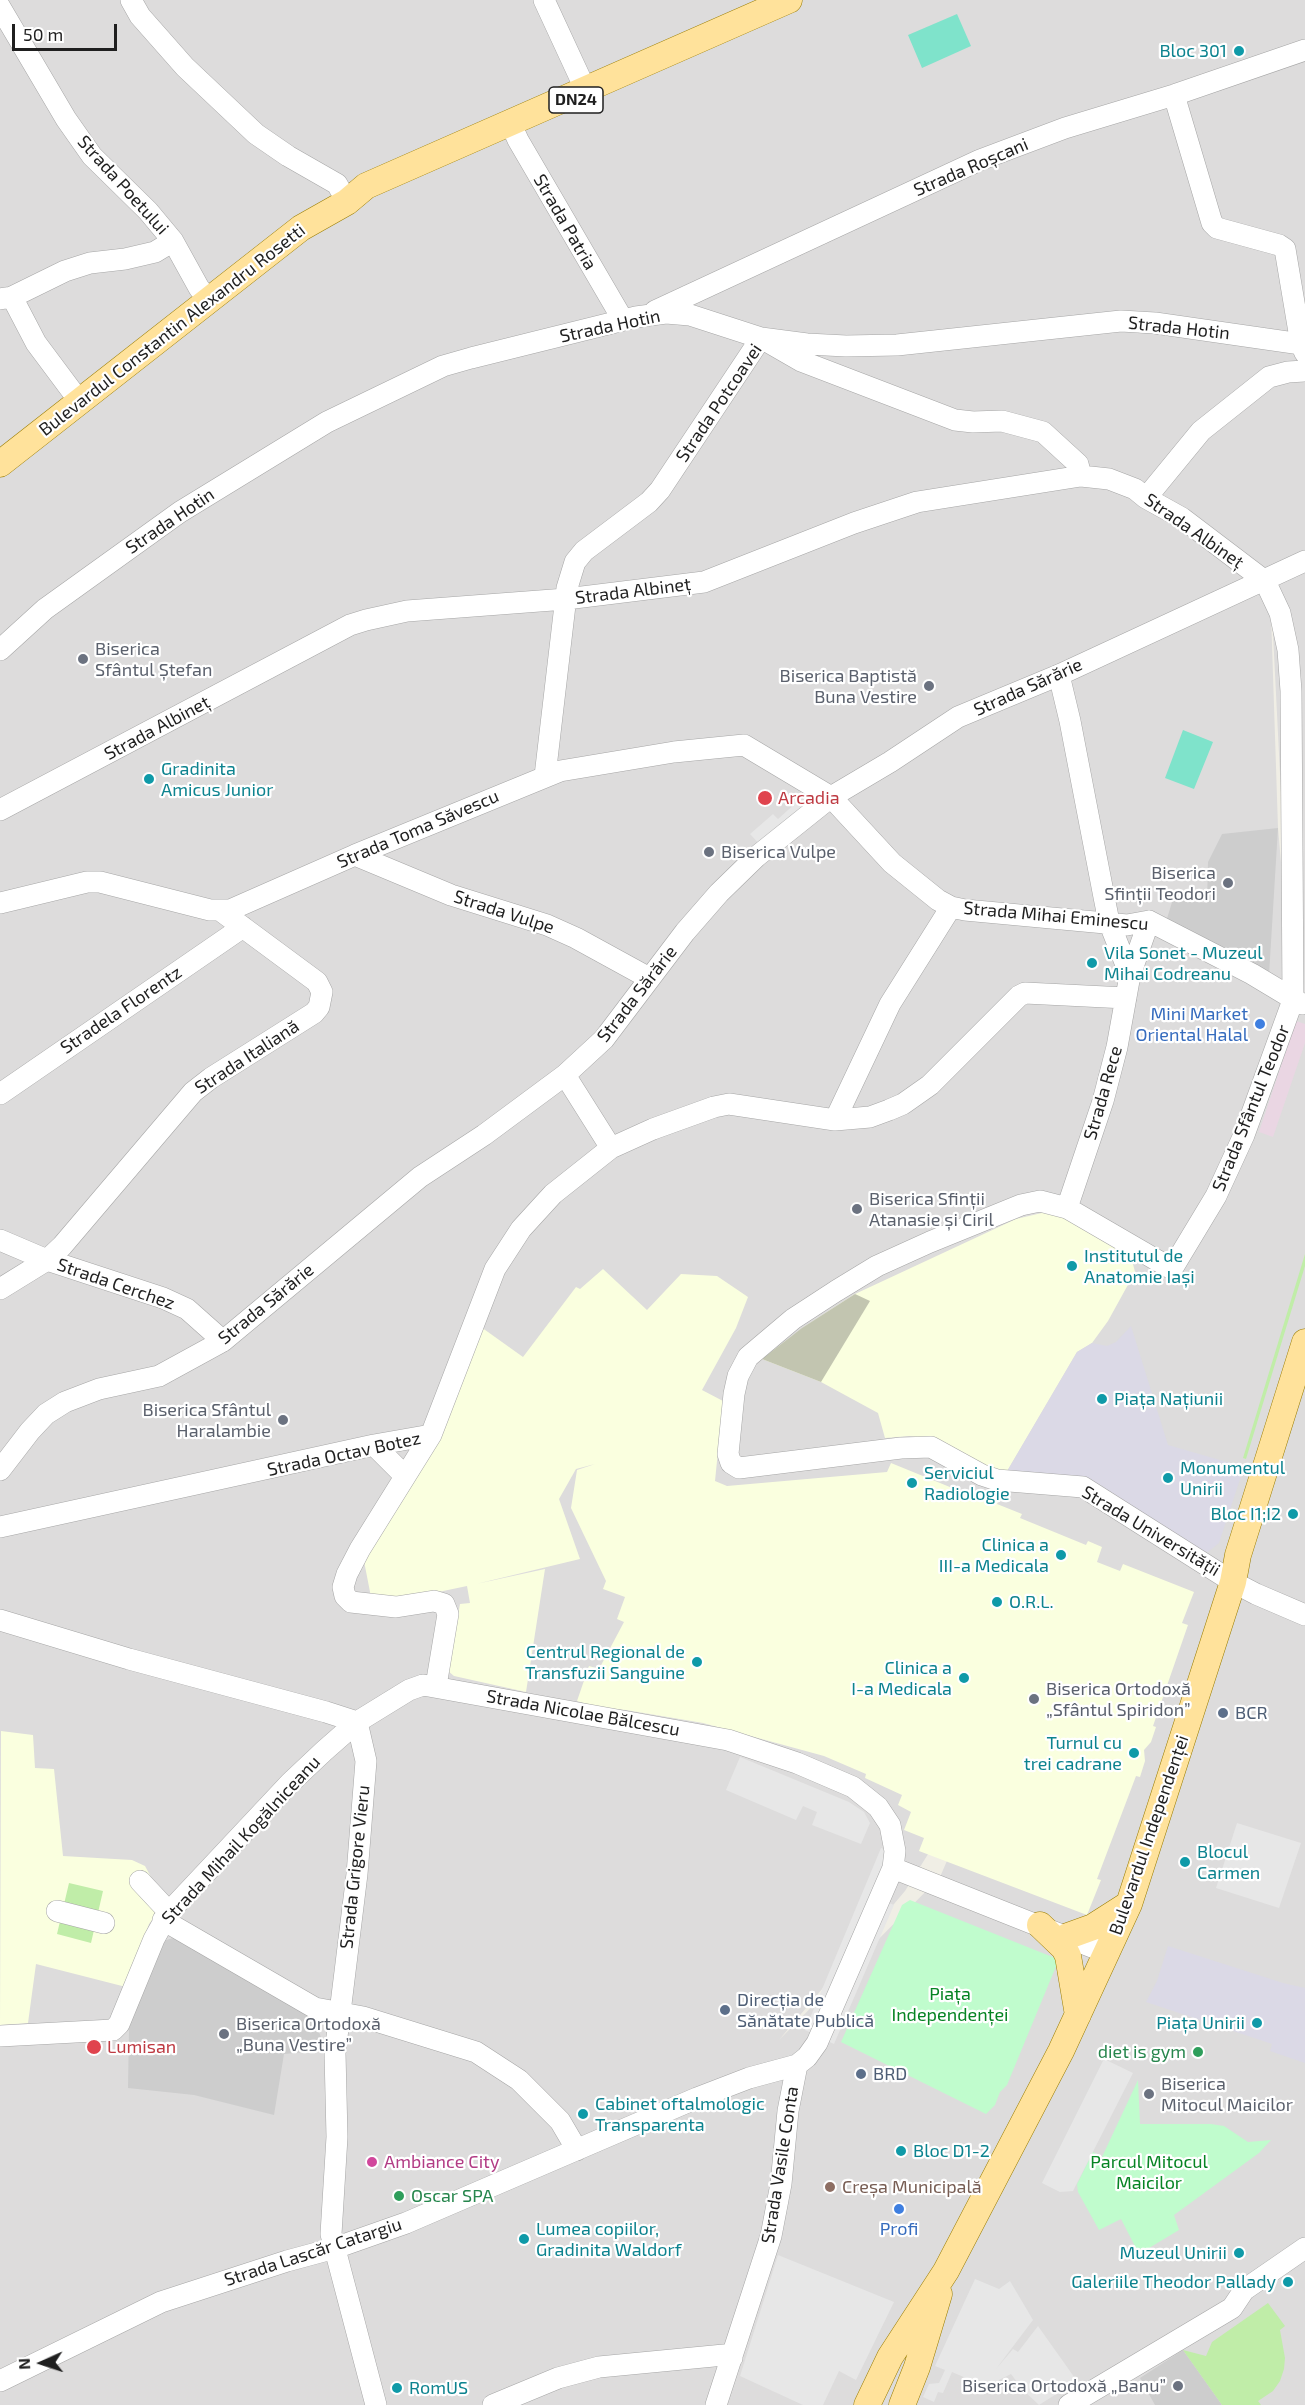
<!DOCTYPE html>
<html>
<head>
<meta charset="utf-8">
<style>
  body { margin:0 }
  #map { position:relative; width:1305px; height:2405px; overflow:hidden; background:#f0eee5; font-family:"Exo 2",sans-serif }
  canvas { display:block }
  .north { position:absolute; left:12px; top:2333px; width:60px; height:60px; -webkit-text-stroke:4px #fff; paint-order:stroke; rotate:267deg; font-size:16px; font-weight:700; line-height:24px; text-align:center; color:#1f1f1f }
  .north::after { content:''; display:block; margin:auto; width:21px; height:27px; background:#1f1f1f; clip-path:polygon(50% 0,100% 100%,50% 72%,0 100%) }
  .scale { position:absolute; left:12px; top:24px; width:105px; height:27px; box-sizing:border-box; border:3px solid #1f1f1f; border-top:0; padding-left:8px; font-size:18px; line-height:21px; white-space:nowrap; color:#1f1f1f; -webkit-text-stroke:4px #fff; paint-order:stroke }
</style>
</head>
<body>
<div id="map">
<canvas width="1305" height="2405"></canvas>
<div class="north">N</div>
<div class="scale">50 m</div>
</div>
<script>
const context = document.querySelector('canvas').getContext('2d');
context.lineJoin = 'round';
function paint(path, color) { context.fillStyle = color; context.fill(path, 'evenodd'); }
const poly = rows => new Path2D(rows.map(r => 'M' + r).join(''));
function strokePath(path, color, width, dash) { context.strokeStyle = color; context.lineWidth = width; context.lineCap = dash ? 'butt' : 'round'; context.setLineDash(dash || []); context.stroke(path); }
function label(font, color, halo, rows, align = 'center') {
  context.font = font + ' "Exo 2",sans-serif'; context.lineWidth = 4.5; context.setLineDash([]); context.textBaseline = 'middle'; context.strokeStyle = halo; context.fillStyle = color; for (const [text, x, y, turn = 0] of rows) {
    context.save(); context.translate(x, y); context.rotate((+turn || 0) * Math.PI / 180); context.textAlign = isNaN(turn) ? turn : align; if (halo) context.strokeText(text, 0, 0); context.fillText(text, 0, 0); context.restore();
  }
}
paint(poly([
  [0,0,1305,0,1305,2405,0,2405],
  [1271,614,1272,614,1289,954,1278,828],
  [998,1742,940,1877,779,2040,905,1891]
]), '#dddcdc');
paint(poly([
  [1296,1021,1305,1024,1305,1043,1273,1137,1259,1132]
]), '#ead6e3');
paint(poly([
  [1046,1212,1056,1213,1131,1256,1135,1272,1108,1321,1092,1343,1077,1352,1006,1473,994,1473,937,1439,909,1436,885,1438,878,1413,821,1382,762,1359,804,1327,855,1294,1016,1219],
  [603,1269,647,1310,681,1274,717,1276,748,1297,736,1328,702,1390,723,1401,715,1481,727,1486,887,1472,891,1463,967,1494,969,1490,998,1502,997,1504,1022,1514,1020,1518,1086,1545,1088,1541,1102,1547,1097,1562,1120,1571,1123,1564,1194,1592,1182,1623,1188,1625,1153,1726,1156,1727,1151,1742,1144,1750,1145,1761,1140,1777,1136,1776,1097,1879,1101,1880,1087,1915,919,1851,924,1838,904,1830,911,1812,898,1805,902,1795,865,1778,866,1774,824,1756,703,1723,626,1710,596,1707,577,1701,589,1666,599,1669,624,1622,617,1619,625,1597,603,1589,606,1581,571,1508,577,1470,595,1464,576,1469,559,1499,580,1559,476,1584,545,1569,526,1692,454,1676,448,1671,460,1604,470,1603,467,1586,424,1595,371,1597,363,1556,481,1327,523,1357,576,1287,580,1289],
  [1,1731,33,1735,35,1768,54,1769,63,1856,132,1860,145,1866,165,1903,149,1924,126,1987,36,1964,28,2023,0,2025]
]), '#faffdf');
paint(poly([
  [1278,828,1269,975,1165,925,1173,899,1207,903,1208,862,1222,834],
  [173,1938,302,2009,317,2027,326,2050,284,2054,274,2115,194,2095,128,2088,129,2028,160,1942],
  [1183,2350,1222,2405,1155,2405,1140,2378]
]), '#cdcdcd');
paint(poly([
  [855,1294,870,1301,821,1382,762,1359,802,1328]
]), '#c2c5b0');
paint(poly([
  [1305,1254,1305,1266,1246,1459,1243,1458],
  [69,1883,103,1891,91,1943,57,1934],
  [1268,2303,1285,2326,1280,2330,1285,2358,1284,2369,1280,2381,1273,2391,1258,2401,1261,2405,1222,2405,1183,2350,1206,2356,1212,2342]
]), '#c0eda8');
paint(poly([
  [910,1900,1055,1958,1057,1964,1007,2085,1000,2092,995,2105,986,2114,841,2042,902,1905],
  [1138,2080,1140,2124,1211,2124,1224,2126,1248,2142,1271,2140,1259,2153,1174,2215,1179,2230,1139,2254,1121,2219,1099,2230,1078,2192,1077,2184,1093,2152,1102,2157]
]), '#c0fccd');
paint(poly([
  [957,14,971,46,922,68,908,35],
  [1183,730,1213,742,1194,789,1165,778]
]), '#7fe3cb');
paint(poly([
  [798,801,805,810,762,847,750,834,773,814,778,819],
  [740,1757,849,1802,864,1812,870,1823,861,1844,812,1825,817,1812,803,1806,796,1820,726,1790],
  [1237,1823,1301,1843,1279,1908,1216,1888],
  [881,1848,890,1851,871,1895,894,1905,834,2044,805,2030],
  [1104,2059,1133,2073,1073,2191,1060,2192,1042,2183],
  [778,2255,894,2302,856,2380,839,2371,823,2405,803,2405,740,2376],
  [975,2279,999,2289,1010,2281,1033,2320,996,2369,1013,2349,1018,2352,1038,2326,1077,2381,1039,2405,1023,2390,1011,2374,979,2390,973,2381,952,2372,943,2393,938,2392,934,2402,923,2397,929,2384,939,2383,945,2370,935,2366]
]), '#e7e7e7');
paint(poly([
  [1131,1326,1168,1445,1244,1467,1219,1543,1208,1552,1194,1549,1099,1484,1077,1478,1006,1473,1077,1352,1092,1343,1107,1346,1116,1342],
  [1168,1946,1283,1983,1305,1988,1305,2063,1270,2051,1272,2044,1146,2002,1157,1981]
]), '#dbd9e6');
const minor = poly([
  [131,0,140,16,185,67,256,134,288,156,337,184,347,202],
  [544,0,588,95],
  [0,7,66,119,92,156,148,211,173,241,199,288,209,300],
  [1174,95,1212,223,1217,228,1279,245,1285,249,1301,344,1305,353],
  [510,122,518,140,623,320],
  [12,297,36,343,80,402],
  [0,299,12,297,65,271,90,263,125,259,155,252,173,241],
  [655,311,980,160,1065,128,1174,95,1305,50],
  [1146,498,1201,431,1269,377,1288,372,1305,371],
  [0,650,45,609,180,512,327,422,443,366,471,358,636,317,666,313,690,315,761,338,807,344,846,346,897,345,1121,321,1155,323,1301,344],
  [1059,675,1070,721,1104,897,1109,922,1130,975],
  [545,776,567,588,575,562,584,551,649,502,660,490,761,338,801,361,955,420,973,422,1002,421,1043,432,1078,464,1081,476],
  [0,810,350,625,366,620,407,611,566,599,704,582,854,523,917,502,1081,476,1109,479,1135,489,1146,498,1182,518,1265,581,1280,613,1288,650,1291,691,1293,1000,1244,1135,1216,1196,1172,1269,1067,1208,1040,1201,1021,1205,930,1242,877,1266,836,1291,793,1319,748,1357,738,1376,734,1394,728,1454,731,1463,739,1468,901,1448,931,1447,982,1475,997,1480,1083,1487,1233,1582,1256,1594,1305,1615],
  [355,855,451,895,547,925,576,938,649,978],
  [0,903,87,882,100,882,210,910,230,910,355,855,560,771,674,752,744,745,831,797,892,863,938,900,951,907,965,910,1127,925,1149,921,1252,974,1302,1004],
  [565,1075,611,1148],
  [0,1094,243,927],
  [835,1120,890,1004,951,907],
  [1067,1208,1103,1101,1117,1047,1130,975,1149,921],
  [0,1240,47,1260,163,1298,187,1309,223,1341],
  [0,1289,47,1260,62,1246,193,1092,211,1078,314,1013,319,1007,322,992,317,982,221,911],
  [374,1445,404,1475],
  [0,1470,30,1431,46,1414,65,1402,99,1389,159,1376,223,1341,420,1177,484,1135,565,1075,604,1039,685,932,719,893,756,857,831,797,890,762,958,717,1059,675,1305,561],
  [0,1527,374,1445,431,1435],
  [0,1620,129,1659,326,1712,357,1722],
  [436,1686,448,1614,444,1604,434,1601,396,1607,351,1602,345,1596,343,1587,347,1574,360,1549,431,1435,495,1269,521,1229,553,1194,611,1148,653,1129,714,1107,729,1104,835,1120,870,1117,889,1110,903,1104,930,1085,1019,996,1025,993,1126,998],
  [357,1722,366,1761,357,1874,335,2053,337,2137,331,2234,376,2405],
  [893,1868,1107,1953],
  [140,1881,169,1912],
  [57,1911,104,1923],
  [163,1920,315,2008,363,2017,476,2052,519,2080,560,2121,577,2150],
  [0,2036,113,2030,119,2024,154,1939,169,1912,290,1783,324,1751,357,1722,409,1690,423,1685,728,1740,797,1763,853,1787,878,1807,890,1825,895,1851,893,1868,817,2043,807,2057,797,2065,788,2111,781,2184,771,2236,716,2405],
  [0,2381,161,2302,287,2261,335,2248,406,2223,697,2098,749,2078,797,2065],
  [493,2405,558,2378,599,2367,724,2355,732,2358],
  [1069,2405,1232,2308,1244,2290,1305,2248]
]);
const major = poly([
  [0,464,301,228,347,202,366,186,789,0],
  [1040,1925,1064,1948,1068,1956,1078,2015],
  [1068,1936,1093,1927,1129,1904],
  [867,2405,890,2357,946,2271,1061,2051,1129,1904,1233,1582,1238,1555,1305,1342],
  [902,2405,917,2367,939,2294]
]);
strokePath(minor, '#a6a6a6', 22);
strokePath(major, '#9a7d00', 27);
strokePath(minor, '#fff', 21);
strokePath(major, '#ffe29b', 26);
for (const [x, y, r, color] of [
  [1239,51,6,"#0f9aa8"],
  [83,659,6,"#6b7280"],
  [929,686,6,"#6b7280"],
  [149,779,6,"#0f9aa8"],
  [765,798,8,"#e0444e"],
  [709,852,6,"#6b7280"],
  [1228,883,6,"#6b7280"],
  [1092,963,6,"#0f9aa8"],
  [1260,1024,6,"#3f7fe0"],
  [857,1209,6,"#6b7280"],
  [1072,1266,6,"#0f9aa8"],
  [1102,1399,6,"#0f9aa8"],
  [283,1420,6,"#6b7280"],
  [1168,1478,6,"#0f9aa8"],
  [912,1483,6,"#0f9aa8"],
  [1293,1514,6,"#0f9aa8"],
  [1061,1555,6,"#0f9aa8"],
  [997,1602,6,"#0f9aa8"],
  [697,1662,6,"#0f9aa8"],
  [964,1678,6,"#0f9aa8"],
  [1034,1699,6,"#6b7280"],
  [1223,1713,6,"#5c6f8a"],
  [1134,1753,6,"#0f9aa8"],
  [1185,1862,6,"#0f9aa8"],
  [725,2010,6,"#5c6f8a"],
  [1257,2023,6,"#0f9aa8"],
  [224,2034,6,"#6b7280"],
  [94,2047,8,"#e0444e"],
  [1198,2052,6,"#2e9e5b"],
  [861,2074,6,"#5c6f8a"],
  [1149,2094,6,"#6b7280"],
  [583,2114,6,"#0f9aa8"],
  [901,2151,6,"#0f9aa8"],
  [372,2162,6,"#d1479c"],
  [830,2187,6,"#8d6e63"],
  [399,2196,6,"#2e9e5b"],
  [899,2209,6,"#3f7fe0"],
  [524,2239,6,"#0f9aa8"],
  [1239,2253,6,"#0f9aa8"],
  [1288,2282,6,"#0f9aa8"],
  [1178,2386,6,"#6b7280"],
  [397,2388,6,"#0f9aa8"]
]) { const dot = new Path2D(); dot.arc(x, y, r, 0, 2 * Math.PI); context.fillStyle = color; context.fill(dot); strokePath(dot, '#fff', 2); }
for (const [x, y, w] of [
  [576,100,54]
]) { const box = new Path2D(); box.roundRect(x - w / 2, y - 13, w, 26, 4.5); context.fillStyle = '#fff'; context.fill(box); strokePath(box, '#1f1f1f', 1.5); }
label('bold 16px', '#1f1f1f', null, [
  ["DN24",576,100]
]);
label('18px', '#0d838f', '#fff', [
  ["Bloc 301",1227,51,"right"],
  ["Gradinita",161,769],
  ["Amicus Junior",161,790],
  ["Vila Sonet - Muzeul",1104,953],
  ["Mihai Codreanu",1104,974],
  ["Institutul de",1084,1256],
  ["Anatomie Iași",1084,1277],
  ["Piața Națiunii",1114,1399],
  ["Monumentul",1180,1468],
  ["Unirii",1180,1489],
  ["Serviciul",924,1473],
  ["Radiologie",924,1494],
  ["Bloc I1;I2",1281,1514,"right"],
  ["Clinica a",1049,1545,"right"],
  ["III-a Medicala",1049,1566,"right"],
  ["O.R.L.",1009,1602],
  ["Centrul Regional de",685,1652,"right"],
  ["Transfuzii Sanguine",685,1673,"right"],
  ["Clinica a",952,1668,"right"],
  ["I-a Medicala",952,1689,"right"],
  ["Turnul cu",1122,1743,"right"],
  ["trei cadrane",1122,1764,"right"],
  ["Blocul",1197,1852],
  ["Carmen",1197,1873],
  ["Piața Unirii",1245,2023,"right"],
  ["Cabinet oftalmologic",595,2104],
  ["Transparenta",595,2125],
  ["Bloc D1-2",913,2151],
  ["Lumea copiilor,",536,2229],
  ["Gradinita Waldorf",536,2250],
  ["Muzeul Unirii",1227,2253,"right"],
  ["Galeriile Theodor Pallady",1276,2282,"right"],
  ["RomUS",409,2388]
], 'left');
label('18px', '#1f1f1f', '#fff', [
  ["Strada Roșcani",971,167,-23],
  ["Strada Poetului",123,185,48],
  ["Strada Patria",565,222,60],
  ["Strada Hotin",610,326,-12],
  ["Strada Hotin",1179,328,6],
  ["Bulevardul Constantin Alexandru Rosetti",172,330,-38],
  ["Strada Potcoavei",719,403,-56],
  ["Strada Hotin",170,521,-34],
  ["Strada Albineț",1194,531,35],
  ["Strada Albineț",633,591,-7],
  ["Strada Sărărie",1028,687,-24],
  ["Strada Albineț",157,728,-28],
  ["Strada Toma Săvescu",418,829,-23],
  ["Strada Vulpe",504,912,18],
  ["Strada Mihai Eminescu",1056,916,5],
  ["Strada Sărărie",637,994,-52],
  ["Stradela Florentz",121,1010,-34],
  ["Strada Italiană",247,1057,-33],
  ["Strada Rece",1103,1093,-74],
  ["Strada Sfântul Teodor",1251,1108,-68],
  ["Strada Cerchez",116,1284,19],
  ["Strada Sărărie",266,1304,-39],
  ["Strada Octav Botez",344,1454,-12],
  ["Strada Universității",1151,1531,31],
  ["Strada Nicolae Bălcescu",583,1713,10],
  ["Bulevardul Independenței",1149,1835,-71],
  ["Strada Mihail Kogălniceanu",241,1840,-47],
  ["Strada Grigore Vieru",355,1867,-84],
  ["Strada Vasile Conta",780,2165,-81],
  ["Strada Lascăr Catargiu",313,2252,-18]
]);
label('18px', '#5b616d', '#fff', [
  ["Biserica",95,649],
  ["Sfântul Ștefan",95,670],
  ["Biserica Baptistă",917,676,"right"],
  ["Buna Vestire",917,697,"right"],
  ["Biserica Vulpe",721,852],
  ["Biserica",1216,873,"right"],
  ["Sfinții Teodori",1216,894,"right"],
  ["Biserica Sfinții",869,1199],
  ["Atanasie și Ciril",869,1220],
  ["Biserica Sfântul",271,1410,"right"],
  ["Haralambie",271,1431,"right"],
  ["Biserica Ortodoxă",1046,1689],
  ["„Sfântul Spiridon”",1046,1710],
  ["Biserica Ortodoxă",236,2024],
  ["„Buna Vestire”",236,2045],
  ["Biserica",1161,2084],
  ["Mitocul Maicilor",1161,2105],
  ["Biserica Ortodoxă „Banu”",1166,2386,"right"]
], 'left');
label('18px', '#be3a42', '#fff', [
  ["Arcadia",778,798],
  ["Lumisan",107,2047]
], 'left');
label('18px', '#366cbe', '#fff', [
  ["Mini Market",1248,1014],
  ["Oriental Halal",1248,1035],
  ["Profi",899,2229,"center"]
], 'right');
label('18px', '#4e5e75', '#fff', [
  ["BCR",1235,1713],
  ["Direcția de",737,2000],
  ["Sănătate Publică",737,2021],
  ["BRD",873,2074]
], 'left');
label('18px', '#068423', '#fff', [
  ["Piața",950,1994],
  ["Independenței",950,2015],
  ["Parcul Mitocul",1149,2162],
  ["Maicilor",1149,2183]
]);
label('18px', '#27864d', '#fff', [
  ["diet is gym",1186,2052],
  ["Oscar SPA",411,2196,"left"]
], 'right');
label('18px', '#b23c85', '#fff', [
  ["Ambiance City",384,2162]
], 'left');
label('18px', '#785e54', '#fff', [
  ["Creșa Municipală",842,2187]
], 'left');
</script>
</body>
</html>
